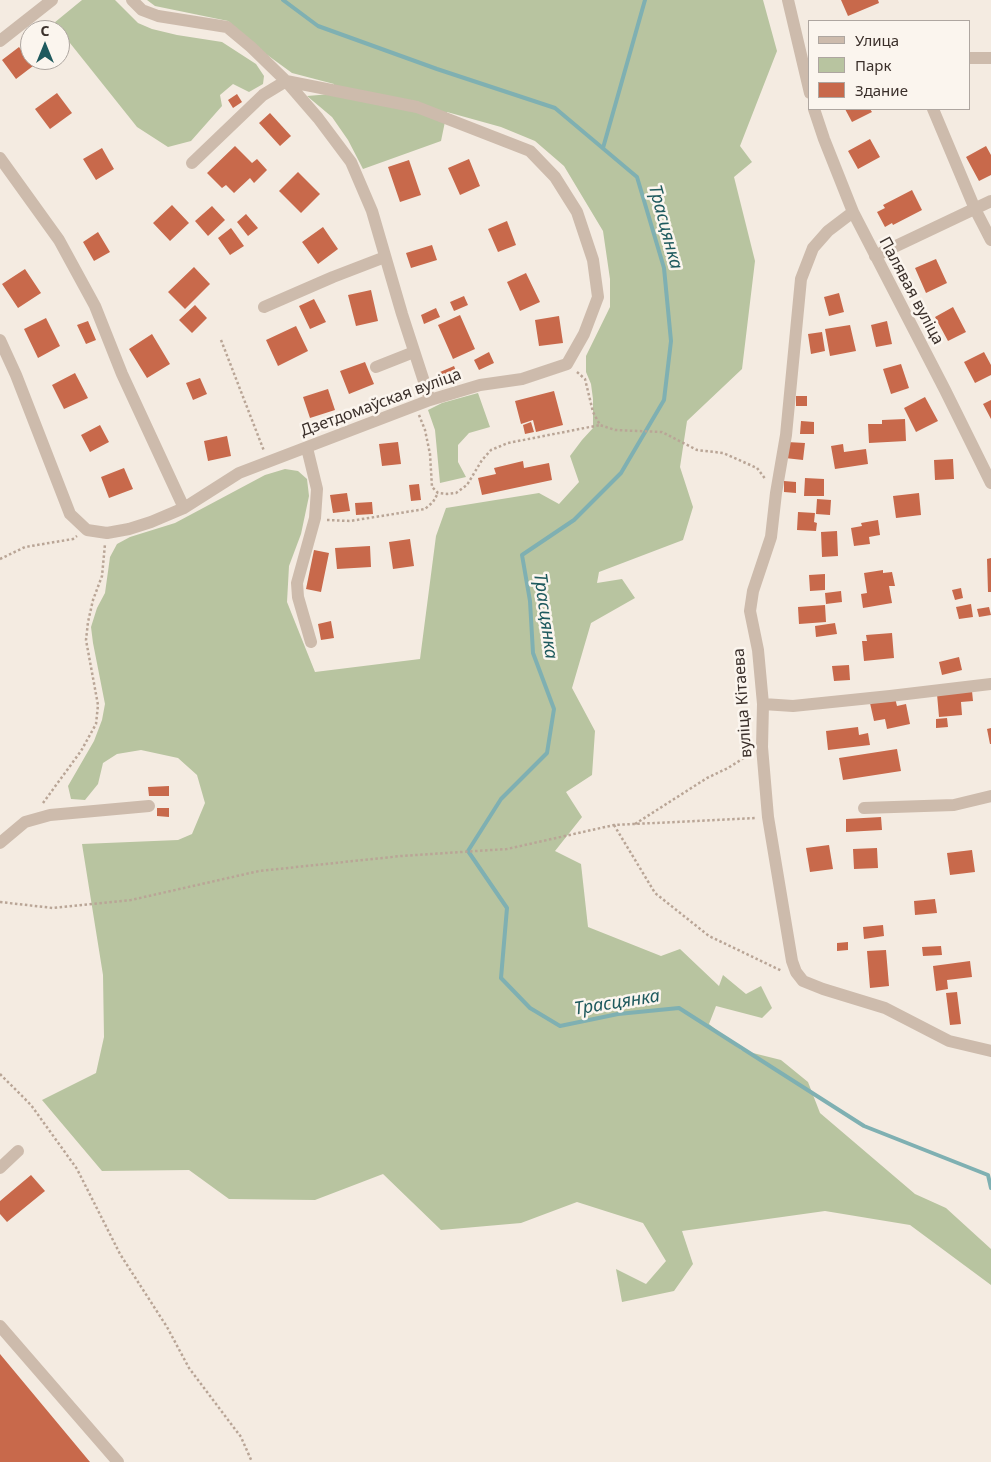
<!DOCTYPE html>
<html>
<head>
<meta charset="utf-8">
<style>
  body { margin:0 }
  #map { position:relative; width:991px; height:1462px; overflow:hidden; background:#f4ebe1; font-family:"Noto Sans",sans-serif }
  canvas { display:block }
  .legend { position:absolute; left:808px; top:20px; width:162px; height:90px; box-sizing:border-box; background:#fbf5ee; border:1px solid #aea6a0; margin:0; padding:6px 9px; list-style:none; font-size:15px; color:#3b302b }
  .legend li { display:flex; align-items:center; gap:10px; height:25px }
  .legend b { width:25px; border:1px solid #aea6a0 }
  .north { position:absolute; left:20px; top:20px; width:50px; height:50px; box-sizing:border-box; background:#fbf5ee; border:1px solid #aea6a0; border-radius:50%; rotate:0deg; font-size:14px; font-weight:700; line-height:20px; text-align:center; color:#3b302b }
  .north::after { content:''; display:block; margin:auto; width:18px; height:22px; background:#1f5a5e; clip-path:polygon(50% 0,100% 100%,50% 72%,0 100%) }
</style>
</head>
<body>
<div id="map">
<canvas width="991" height="1462"></canvas>
<ul class="legend">
<li><b style="height:6px;background:#cdbbac"></b>Улица</li>
<li><b style="height:14px;background:#b8c4a0"></b>Парк</li>
<li><b style="height:14px;background:#c8694b"></b>Здание</li>
</ul>
<div class="north">С</div>
</div>
<script>
const context = document.querySelector('canvas').getContext('2d');
context.lineJoin = 'round';
function paint(path, color) { context.fillStyle = color; context.fill(path, 'evenodd'); }
const poly = rows => new Path2D(rows.map(r => 'M' + r).join(''));
function strokePath(path, color, width, dash) { context.strokeStyle = color; context.lineWidth = width; context.lineCap = dash ? 'butt' : 'round'; context.setLineDash(dash || []); context.stroke(path); }
function label(font, color, halo, rows, align = 'center') {
  context.font = font + ' "Noto Sans",sans-serif'; context.lineWidth = 5; context.setLineDash([]); context.textBaseline = 'middle'; context.strokeStyle = halo; context.fillStyle = color; for (const [text, x, y, turn = 0] of rows) {
    context.save(); context.translate(x, y); context.rotate((+turn || 0) * Math.PI / 180); context.textAlign = isNaN(turn) ? turn : align; if (halo) context.strokeText(text, 0, 0); context.fillText(text, 0, 0); context.restore();
  }
}
paint(poly([
  [82,0,115,0,138,23,152,29,177,35,222,42,256,64,264,76,263,84,249,92,233,84,220,95,222,106,191,141,168,147,137,127,54,23],
  [147,0,763,0,777,51,740,146,752,162,734,177,755,261,742,369,687,421,680,467,693,507,683,540,599,572,597,583,622,579,635,598,591,623,572,688,595,731,592,775,566,792,582,817,555,851,581,864,588,927,661,956,680,949,719,986,723,975,746,994,761,986,772,1008,762,1018,716,1006,709,1024,741,1050,781,1060,808,1082,820,1113,915,1194,946,1208,991,1249,991,1285,910,1225,825,1211,682,1231,693,1264,674,1291,622,1302,616,1269,646,1284,666,1261,643,1223,577,1202,521,1223,441,1230,383,1174,315,1200,229,1199,189,1170,102,1171,42,1100,96,1073,104,1037,103,975,82,844,178,840,192,834,205,803,197,775,178,758,141,750,117,754,103,763,98,784,85,800,71,799,68,786,94,741,102,720,105,704,93,643,91,627,97,608,105,593,110,557,117,544,130,537,175,523,265,475,285,469,298,471,307,479,309,496,301,534,289,566,287,602,315,672,420,659,436,536,446,508,539,493,559,504,579,482,570,456,582,440,593,428,593,399,591,384,586,372,586,356,610,307,610,279,603,231,564,166,535,141,501,127,447,112,441,141,363,169,348,140,332,117,307,96,331,94,334,84,292,73,266,54,228,21,155,6],
  [478,393,490,427,469,433,458,445,458,462,466,477,440,483,435,430,428,410,442,403]
]), '#b8c4a0');
strokePath(poly([
  [283,0,318,26,437,69,555,108,637,177,664,268,671,341,664,400,621,473,574,520,522,555,530,601,533,653,554,709,547,753,501,799,468,851,507,908,501,978,530,1008,560,1026,618,1014,679,1008,864,1126,988,1175,991,1188],
  [603,148,645,0]
]), '#7fb0b2', 4);
paint(poly([
  [841,0,878,0,879,3,848,16],
  [19,47,33,66,16,79,2,60],
  [57,93,72,113,50,129,35,109],
  [237,94,242,102,233,108,228,100],
  [845,109,870,109,872,112,852,122],
  [270,113,291,136,280,146,259,123],
  [870,139,880,157,858,169,848,151],
  [235,146,252,163,257,159,267,170,254,183,250,178,234,193,226,185,222,188,207,173],
  [986,146,991,155,991,175,979,181,966,157],
  [102,148,114,169,96,180,83,159],
  [469,159,480,186,460,195,448,168],
  [409,160,421,195,400,202,388,167],
  [298,172,320,194,301,213,279,191],
  [912,190,922,210,893,225,892,223,885,227,877,212,885,208,883,205],
  [172,205,189,223,170,241,153,223],
  [212,206,225,220,208,236,195,221],
  [246,214,258,228,248,236,237,222],
  [507,221,516,245,498,252,488,229],
  [323,227,338,249,318,264,302,242],
  [231,228,244,246,230,255,218,238],
  [98,232,110,252,94,261,83,242],
  [432,245,437,260,411,268,406,253],
  [936,259,947,283,926,293,915,268],
  [194,267,210,284,185,309,168,292],
  [25,269,41,293,18,308,2,284],
  [526,273,540,302,520,311,507,282],
  [371,290,378,321,356,326,348,295],
  [839,293,844,312,829,316,824,297],
  [464,296,468,305,454,311,450,302],
  [314,299,326,322,310,329,299,306],
  [195,305,207,318,192,333,179,320],
  [953,307,966,332,948,341,935,317],
  [436,308,440,317,424,324,421,315],
  [460,315,475,349,453,359,438,325],
  [559,316,563,343,539,346,535,320],
  [46,318,60,346,38,358,24,329],
  [88,321,96,340,86,344,77,325],
  [887,321,892,344,876,347,871,325],
  [850,325,856,351,830,356,825,329],
  [296,326,308,351,278,366,266,340],
  [822,332,825,351,811,354,808,334],
  [152,334,170,364,147,378,129,349],
  [489,352,494,363,479,370,474,360],
  [984,352,991,365,991,375,975,383,964,362],
  [365,362,374,384,349,394,340,371],
  [901,364,909,388,891,394,883,369],
  [454,366,458,376,444,381,440,372],
  [75,373,88,398,64,409,52,385],
  [200,378,207,394,193,400,186,383],
  [328,389,335,410,310,418,303,397],
  [554,391,563,425,536,432,533,420,521,424,515,401],
  [796,396,807,396,807,406,796,406],
  [925,397,938,421,916,432,904,408],
  [991,400,991,419,983,404],
  [905,419,906,441,869,443,868,424,882,424,882,420],
  [801,421,814,422,814,434,800,434],
  [531,422,534,432,525,434,523,425],
  [100,425,109,442,90,452,81,435],
  [227,436,231,456,208,461,204,441],
  [398,442,401,464,382,466,379,444],
  [787,442,805,443,803,460,785,458],
  [843,444,844,452,866,449,868,464,835,469,831,446],
  [953,459,954,479,935,480,934,460],
  [523,461,524,468,549,463,552,480,482,495,478,478,496,474,494,468],
  [124,468,133,489,109,498,101,477],
  [805,478,824,479,824,496,804,496],
  [784,481,796,482,796,493,784,492],
  [419,484,421,500,411,501,409,485],
  [347,493,350,511,333,513,330,495],
  [919,493,921,515,896,518,893,496],
  [817,499,831,500,830,515,816,514],
  [372,502,373,514,356,515,355,503],
  [798,512,815,513,814,522,817,523,816,531,797,530],
  [878,520,880,535,869,537,870,544,854,546,851,528,862,526,861,523],
  [837,531,838,556,822,557,821,532],
  [410,539,414,566,393,569,389,542],
  [370,546,371,567,337,569,335,548],
  [314,550,329,553,321,592,306,589],
  [991,558,991,592,988,592,987,559],
  [883,570,883,573,892,572,895,586,889,586,892,603,863,608,861,594,867,593,864,573],
  [825,574,825,590,810,591,809,575],
  [961,588,963,598,955,600,952,590],
  [841,591,842,602,826,604,825,593],
  [971,604,973,617,959,619,956,607],
  [825,605,826,622,799,624,798,607],
  [989,607,991,615,979,617,977,609],
  [331,621,334,638,321,640,318,624],
  [835,623,837,634,816,637,815,626],
  [892,633,894,658,864,661,862,641,867,641,866,635],
  [959,657,962,670,942,675,939,662],
  [849,665,850,680,834,681,832,666],
  [972,691,973,701,961,702,962,715,939,717,937,694],
  [895,698,897,706,906,704,910,724,887,729,885,719,874,721,870,703],
  [947,718,948,727,936,728,936,719],
  [858,727,859,735,868,733,870,745,828,750,826,731],
  [991,728,991,744,990,744,987,729],
  [897,749,901,771,843,780,839,758],
  [169,786,169,796,149,796,148,787],
  [157,808,169,808,169,817,157,816],
  [881,817,882,830,846,832,846,819],
  [829,845,833,869,810,872,806,848],
  [877,848,878,868,854,869,853,849],
  [972,850,975,872,950,875,947,853],
  [935,899,937,913,915,915,914,901],
  [883,925,884,936,864,939,863,927],
  [848,942,848,950,837,951,837,943],
  [941,946,942,955,923,956,922,947],
  [886,950,889,986,870,988,867,951],
  [970,961,972,977,947,980,948,989,936,991,933,966],
  [957,992,961,1024,950,1025,946,993],
  [31,1175,45,1191,7,1222,0,1214,0,1201],
  [0,1354,90,1462,0,1462]
]), '#c8694b');
strokePath(poly([
  [221,340,264,451],
  [577,372,585,379,593,412,600,425,615,430,662,432,697,450,723,453,757,468,766,480],
  [419,415,425,430,430,454,432,487,438,493,447,494,456,493,467,485,482,460,491,450,508,443,600,425],
  [327,520,350,521,425,509,433,502,438,493],
  [0,559,25,547,73,539,77,536],
  [43,803,81,751,96,724,98,705,86,640,88,622,93,600,102,576,105,544],
  [635,824,707,778,728,768,750,754],
  [614,825,655,893,709,936,782,971],
  [0,902,53,908,131,900,259,871,401,856,507,849,614,825,757,818],
  [0,1074,31,1105,77,1169,120,1254,167,1327,189,1368,241,1437,252,1462]
]), '#b9a596', 2.5, [2.5, 2.5]);
strokePath(poly([
  [788,0,810,93],
  [0,41,52,0],
  [970,58,991,58],
  [814,109,824,139,853,212,945,390,991,483],
  [933,109,975,209,991,240],
  [0,158,59,240,95,306,122,374,184,508],
  [192,163,263,95,286,81,318,118,351,162,372,211,402,314,430,400],
  [853,212,828,231,813,248,801,279,786,435,776,493,771,537,753,591,750,611,758,650,763,704,762,747,768,817,792,961,796,972,803,981,823,989,885,1008,949,1041,991,1051],
  [875,256,991,201],
  [264,307,333,277,385,257],
  [0,340,16,375,70,514,87,530,107,533,129,529,151,522,184,508,239,473,430,400,480,385,522,379,567,364,584,334,598,297,593,260,577,212,555,177,530,151,417,107,286,81,251,47,227,27,158,16,142,10,132,0],
  [376,367,414,352],
  [307,448,317,489,315,518,297,583,298,597,311,642],
  [763,704,793,706,890,696,991,684],
  [864,808,954,805,991,796],
  [0,843,25,822,50,815,149,806],
  [0,1168,18,1151],
  [0,1326,118,1462]
]), '#cdbbac', 12);
label('16px', '#3b302b', '#fbf5ee', [
  ["Палявая вуліца",911,291,62],
  ["Дзетдомаўская вуліца",381,403,-20],
  ["вуліца Кітаева",743,703,-94]
]);
label('italic 18px', '#1f5a5e', '#fbf5ee', [
  ["Трасцянка",665,227,75],
  ["Трасцянка",545,616,82],
  ["Трасцянка",617,1003,-9]
]);
</script>
</body>
</html>
